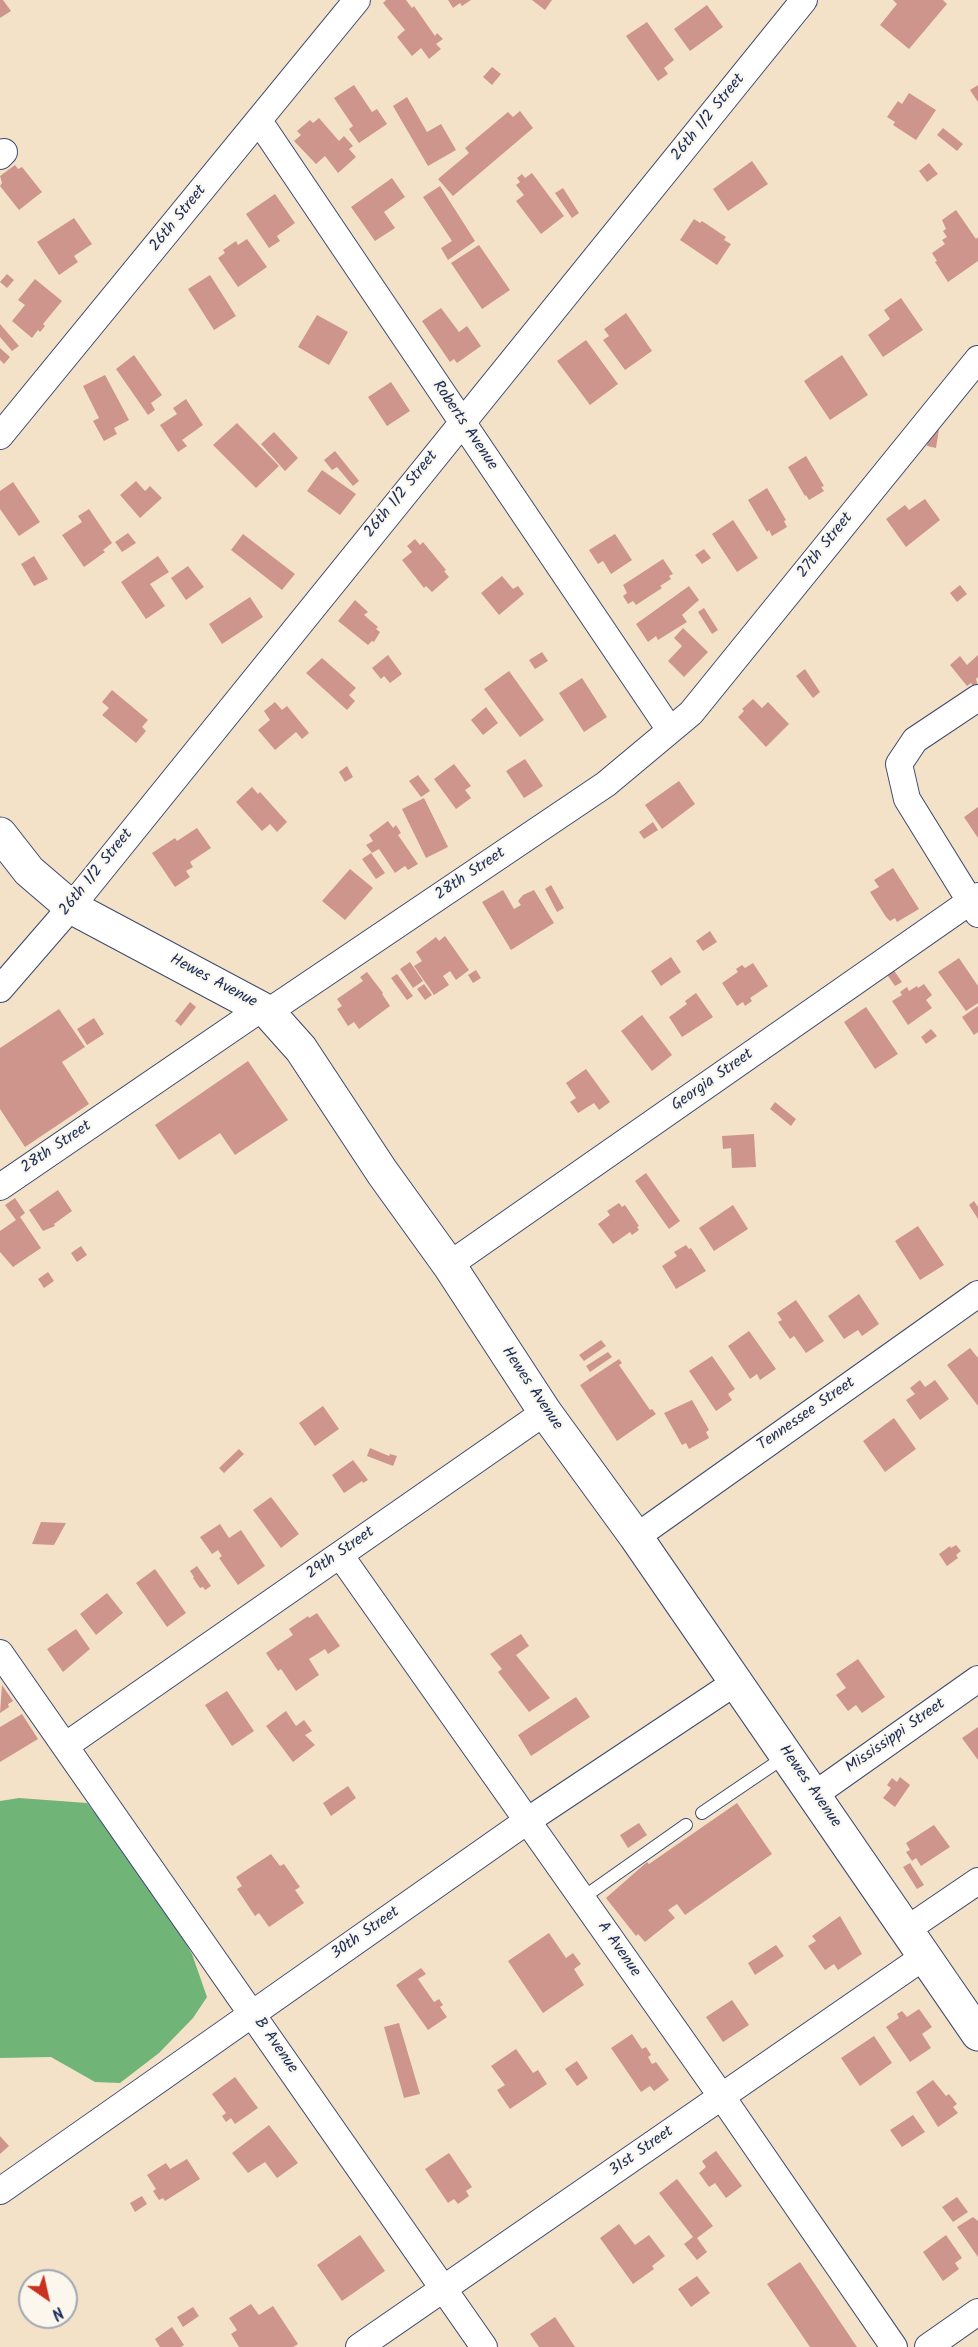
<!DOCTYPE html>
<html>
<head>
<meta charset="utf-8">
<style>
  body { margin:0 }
  #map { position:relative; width:978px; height:2347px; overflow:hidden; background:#f4e2c8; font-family:Kalam,sans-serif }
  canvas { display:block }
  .north { position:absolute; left:18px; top:2269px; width:60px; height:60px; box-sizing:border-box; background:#fbf7ec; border:2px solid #a1a7b3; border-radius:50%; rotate:146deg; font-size:16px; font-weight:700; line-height:24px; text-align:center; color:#1b2f5e }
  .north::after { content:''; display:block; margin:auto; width:21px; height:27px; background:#c8321e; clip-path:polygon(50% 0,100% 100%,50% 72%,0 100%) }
</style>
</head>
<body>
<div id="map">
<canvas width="978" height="2347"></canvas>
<div class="north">N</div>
</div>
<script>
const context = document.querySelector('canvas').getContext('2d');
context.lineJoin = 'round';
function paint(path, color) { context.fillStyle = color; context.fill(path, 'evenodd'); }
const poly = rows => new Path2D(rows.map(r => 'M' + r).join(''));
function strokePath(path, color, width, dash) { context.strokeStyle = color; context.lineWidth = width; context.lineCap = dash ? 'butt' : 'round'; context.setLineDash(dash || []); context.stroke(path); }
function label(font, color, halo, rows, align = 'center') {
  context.font = font + ' Kalam,sans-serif'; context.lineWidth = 4.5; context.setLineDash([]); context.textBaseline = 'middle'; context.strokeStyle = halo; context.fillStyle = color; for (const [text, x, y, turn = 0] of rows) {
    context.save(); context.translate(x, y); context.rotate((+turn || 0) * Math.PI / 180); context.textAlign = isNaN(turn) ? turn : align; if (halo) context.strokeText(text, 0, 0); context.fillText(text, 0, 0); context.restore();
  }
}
paint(poly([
  [19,1798,87,1803,156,1892,192,1954,207,1997,193,2018,159,2053,120,2083,95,2082,51,2057,0,2058,0,1801]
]), '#71b478');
paint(poly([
  [0,0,3,0,11,11,0,18],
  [386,0,406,0,412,8,414,6,435,36,437,33,443,39,436,44,441,49,429,59,421,48,412,56,397,37,405,30,383,3],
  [448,0,471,0,462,6,460,3,453,8],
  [532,0,552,0,545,10],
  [893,0,943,0,947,4,909,49,880,25,897,4],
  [707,5,723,27,690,51,674,29],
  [647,22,674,60,664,68,668,74,658,81,626,36],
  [492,67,501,74,492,85,483,77],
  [354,85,372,112,377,109,387,124,359,143,349,129,353,126,334,98],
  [978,85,978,102,970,90],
  [909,93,936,110,916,140,893,125,895,122,887,117,898,101,902,104],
  [407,97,427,132,441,124,456,150,428,166,393,106],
  [520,111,533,128,453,196,438,179,469,153,465,148,508,112,513,117],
  [319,118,339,141,344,136,353,146,349,149,356,157,338,173,325,156,316,164,294,141,301,135,297,131,310,120,313,123],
  [943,128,963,144,957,151,937,135],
  [752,161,768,184,728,211,713,189],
  [929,163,938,174,927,182,919,171],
  [15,165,18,169,22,167,42,192,19,210,0,186,2,183,0,176],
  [532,173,564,216,541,234,516,201,524,195,516,185,520,182,517,178,522,174,525,178],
  [392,178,405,197,384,212,395,228,375,241,351,207],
  [440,186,475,241,448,260,441,248,452,241,423,197],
  [563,188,579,213,572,218,555,193],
  [275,194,295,223,277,236,280,241,269,248,246,214],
  [956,210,976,239,978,237,978,261,948,282,935,262,937,261,932,253,945,244,942,240,947,237,943,231,946,229,942,220],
  [74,218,92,244,74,256,78,262,59,275,37,242],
  [694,219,700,223,702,221,726,237,724,240,731,244,717,265,680,240],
  [247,239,267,267,238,287,218,258,225,253,223,250,236,241,238,245],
  [479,245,510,290,482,309,451,263],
  [7,274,14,280,7,288,0,282],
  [210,275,236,316,214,330,188,289],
  [35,279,62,301,43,324,45,326,40,332,38,330,32,338,12,321,25,305,18,300],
  [901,298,923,330,883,357,868,335,890,319,884,310],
  [441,308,459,332,467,326,481,346,457,363,454,359,450,362,422,321],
  [626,313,652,351,625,370,603,340,609,336,604,329],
  [317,315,348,332,329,365,298,347],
  [0,324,19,346,12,351,0,337],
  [586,340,618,384,590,405,557,361],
  [0,348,10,357,4,364,0,360],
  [134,355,162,395,151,403,155,410,148,415,116,369],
  [842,355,868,395,830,420,804,381],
  [105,375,129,420,114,428,117,434,104,441,93,421,99,418,83,386],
  [391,382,410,411,387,426,368,397],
  [186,399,203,425,182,440,187,446,178,452,160,425,177,414,173,408],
  [932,421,940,423,936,448,927,446],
  [237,423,279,466,256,488,213,445],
  [274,432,298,458,285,471,261,444],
  [335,451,359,481,353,486,337,467,332,470,324,460],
  [806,456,824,486,821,487,824,491,809,500,806,495,805,496,788,467],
  [322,470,356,494,340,515,307,491],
  [136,481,145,491,150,486,162,498,140,518,120,495],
  [13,482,40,522,19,536,0,509,0,491],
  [767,488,786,520,784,521,787,527,772,536,769,530,767,532,748,500],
  [925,499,940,520,906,547,886,519,905,505,909,510],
  [89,509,112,543,103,550,105,552,84,567,62,535,82,522,78,516],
  [733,520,758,558,737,572,712,534],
  [128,533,136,543,122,552,115,542],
  [243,534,295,574,282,590,231,550],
  [615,534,632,560,611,574,603,561,598,564,589,550],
  [415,539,420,545,423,542,446,570,444,571,449,577,432,592,426,586,424,588,402,560,412,552,407,546],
  [704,549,711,558,702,564,695,555],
  [34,556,48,579,34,586,21,564],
  [158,556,169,572,150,584,165,606,146,619,121,582],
  [663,559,673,574,669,576,671,579,660,586,662,588,636,605,633,601,628,604,623,596,627,593,623,585],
  [188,566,204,587,186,600,171,578],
  [502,576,513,589,518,586,524,594,499,615,481,593],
  [960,585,967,594,957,602,950,593],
  [689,586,699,600,682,615,687,622,658,640,656,636,648,642,636,624],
  [250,597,263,617,222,644,209,624],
  [355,600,368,612,364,615,378,627,376,629,380,632,374,642,372,641,368,645,338,621],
  [704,608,718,630,712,634,698,612],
  [683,628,708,652,684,677,668,661,682,646,674,638],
  [542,652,548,661,535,669,529,660],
  [388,655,402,674,390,683,384,676,381,679,372,668],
  [978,655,978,677,976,679,978,686,975,689,971,683,967,686,950,665,960,656,967,665],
  [322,658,356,688,349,695,355,701,347,710,306,673],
  [805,669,820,692,813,698,796,676],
  [509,671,544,720,520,737,484,689],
  [582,678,607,717,584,732,559,693],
  [112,690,148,720,142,727,146,731,136,743,102,715,109,708,102,702],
  [753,699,762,708,768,702,789,724,766,747,738,717,744,711,742,709],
  [275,702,282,710,287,706,309,733,302,739,296,732,275,750,258,730,270,720,264,711],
  [486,707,498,723,483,735,471,720],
  [525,759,543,786,524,798,506,771],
  [454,764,471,786,465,790,471,798,456,809,434,779],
  [347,766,353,777,345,782,339,772],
  [418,775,430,791,421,797,409,781],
  [679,781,695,804,662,829,645,805],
  [252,787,258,794,260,792,287,822,277,832,270,824,262,831,236,802],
  [424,798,448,847,426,858,402,809],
  [978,807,978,838,964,817],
  [388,821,393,828,396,825,401,833,398,835,418,864,408,870,405,866,395,873,379,849,372,853,366,845,373,841,369,835],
  [653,822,658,830,644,839,639,832],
  [197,828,211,848,190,862,193,867,186,871,190,877,175,887,152,853,175,838,177,841],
  [371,853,385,873,376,879,362,859],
  [893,868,919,909,897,922,895,918,890,921,886,917,870,892,879,887,874,880],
  [350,869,373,888,345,920,322,901],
  [551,885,564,908,557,912,545,889],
  [503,890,514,909,521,905,518,901,523,895,534,890,554,923,511,950,482,902],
  [710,931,717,942,703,951,696,941],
  [445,936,469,970,456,980,450,971,443,976,449,985,434,995,414,966,422,961,416,952,436,937,439,941],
  [671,957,681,972,661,986,651,971],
  [959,958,978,986,978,1003,966,1011,938,972],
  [410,962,423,981,413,988,400,969],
  [753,963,768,986,750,998,752,1001,745,1006,743,1002,737,1006,722,983,738,972,736,969,742,965,745,968],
  [893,969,902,982,895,986,886,973],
  [476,970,481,978,473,983,468,975],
  [367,972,383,993,382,994,390,1006,359,1029,354,1022,348,1026,337,1009,342,1006,337,999,363,981,360,977],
  [397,974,413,996,407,1000,391,978],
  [424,984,432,995,425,1000,417,989],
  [924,984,932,995,926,1000,932,1008,908,1025,892,1001,902,995,900,992,907,987,909,991,917,986,918,988],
  [696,993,713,1017,682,1037,669,1017,687,1004,685,1001],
  [190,1002,196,1007,181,1026,175,1021],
  [978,1006,978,1032,974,1035,962,1017],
  [866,1007,898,1054,875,1069,844,1022],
  [59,1009,85,1047,62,1062,89,1104,25,1147,0,1109,0,1048],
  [642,1015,672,1055,652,1071,621,1031],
  [94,1018,104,1034,87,1045,77,1029],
  [931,1029,937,1036,926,1044,921,1037],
  [248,1061,288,1120,235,1155,220,1133,179,1160,155,1125],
  [586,1069,610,1102,599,1110,594,1103,578,1113,570,1102,576,1098,566,1083],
  [775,1102,796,1119,791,1126,770,1109],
  [754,1134,756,1167,732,1168,731,1148,723,1149,722,1136],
  [646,1173,680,1221,669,1229,635,1181],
  [58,1190,72,1211,54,1224,55,1226,43,1231,29,1210],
  [15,1198,25,1213,20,1217,41,1248,13,1267,0,1252,0,1231,16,1220,5,1205],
  [974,1201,978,1207,978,1219,969,1205],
  [619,1203,622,1207,625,1205,639,1226,637,1227,639,1230,632,1235,630,1232,613,1244,598,1224,610,1215,607,1211],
  [733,1205,748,1229,714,1251,699,1228],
  [918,1226,944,1265,920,1280,895,1241],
  [686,1245,689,1249,691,1248,706,1271,676,1289,662,1266,677,1256,674,1252],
  [81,1246,87,1255,77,1262,71,1253],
  [48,1272,54,1281,44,1288,38,1279],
  [859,1294,879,1324,862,1336,858,1330,844,1339,828,1316],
  [796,1300,824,1341,806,1353,794,1336,790,1339,778,1322,782,1320,777,1313],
  [749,1331,776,1369,760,1380,757,1374,750,1379,728,1346],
  [601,1340,606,1346,584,1361,579,1355],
  [970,1348,978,1358,978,1406,947,1365],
  [608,1352,612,1357,590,1372,586,1366],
  [712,1356,735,1389,728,1394,732,1400,716,1411,689,1371],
  [619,1359,622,1363,619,1365,650,1410,652,1409,656,1414,617,1441,580,1385],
  [920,1380,925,1387,935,1380,949,1399,920,1420,906,1400,915,1394,910,1388],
  [692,1400,709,1430,706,1432,709,1438,689,1449,686,1443,682,1445,664,1413],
  [323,1406,339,1429,315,1446,299,1423],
  [894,1418,916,1449,885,1472,863,1441],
  [370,1448,389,1456,390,1454,397,1456,393,1466,367,1456],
  [239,1449,244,1454,224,1473,219,1468],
  [353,1460,368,1480,363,1483,362,1481,344,1493,332,1475],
  [271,1497,299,1534,281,1548,253,1510],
  [41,1522,66,1523,54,1545,32,1544],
  [220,1524,229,1538,241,1530,265,1566,238,1585,219,1558,222,1556,218,1550,212,1554,200,1537],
  [956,1545,961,1551,956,1555,958,1558,947,1566,939,1554,950,1546,951,1548],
  [197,1566,211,1586,205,1590,203,1587,200,1588,193,1578,194,1577,190,1571],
  [155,1569,186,1613,167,1627,136,1583],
  [107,1593,123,1613,96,1635,80,1614],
  [317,1613,340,1646,328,1654,325,1649,309,1659,319,1675,296,1691,281,1669,278,1671,266,1653,293,1635,289,1629,308,1616,309,1618],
  [76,1629,90,1649,63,1672,47,1649],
  [521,1634,529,1646,516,1655,550,1698,529,1712,498,1672,502,1669,490,1654],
  [858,1659,885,1697,862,1713,856,1705,848,1711,836,1695,846,1688,836,1674],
  [2,1685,13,1701,8,1704,9,1707,0,1713],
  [227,1691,254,1731,232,1746,205,1705],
  [576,1697,590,1717,531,1756,518,1735],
  [286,1711,296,1726,304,1720,312,1731,305,1735,315,1745,293,1762,266,1726],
  [22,1714,38,1739,0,1762,0,1727],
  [978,1727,978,1760,962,1738],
  [900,1777,910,1785,895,1807,883,1798,891,1788,887,1785,892,1778,897,1782],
  [348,1786,356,1798,331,1816,323,1803],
  [737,1803,772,1854,685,1915,677,1904,668,1910,675,1918,645,1942,638,1934,636,1936,606,1898,647,1862,649,1864],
  [639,1823,647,1835,628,1848,620,1835],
  [934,1825,950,1847,921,1866,916,1858,912,1861,906,1852,910,1850,906,1843],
  [271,1854,280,1866,284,1864,300,1887,295,1890,304,1903,269,1927,259,1913,255,1916,237,1889,242,1886,236,1877],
  [910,1863,924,1885,917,1889,903,1867],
  [840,1916,862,1954,838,1970,834,1964,825,1970,808,1946,816,1941,812,1936],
  [549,1933,566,1958,573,1953,581,1964,574,1969,584,1985,543,2013,508,1961],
  [776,1945,784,1956,755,1975,748,1963],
  [421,1968,426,1974,418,1979,434,2002,439,1999,443,2005,440,2007,447,2017,428,2030,396,1985],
  [732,2000,749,2025,723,2042,706,2017],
  [919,2009,932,2027,922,2034,931,2048,910,2062,886,2027,899,2018,897,2014,902,2011,907,2017],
  [399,2023,420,2094,404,2098,384,2027],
  [632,2034,642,2049,646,2047,651,2055,648,2057,652,2064,656,2062,669,2080,654,2091,650,2086,641,2092,611,2048],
  [874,2036,892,2063,860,2086,841,2058],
  [516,2049,533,2073,538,2070,547,2084,510,2109,497,2090,505,2085,491,2066],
  [577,2061,588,2078,577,2086,565,2069],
  [235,2077,258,2108,235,2124,231,2118,226,2122,222,2116,226,2113,212,2094],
  [933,2080,946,2096,949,2094,957,2104,953,2107,958,2113,938,2127,916,2092],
  [913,2115,925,2132,902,2147,890,2130],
  [269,2125,298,2163,277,2178,265,2162,248,2173,232,2153],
  [0,2136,9,2146,0,2154],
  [716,2151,742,2186,726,2198,715,2183,709,2187,699,2173,706,2167,702,2161],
  [449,2153,472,2187,466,2191,469,2196,458,2204,454,2199,448,2203,425,2169],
  [187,2159,200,2179,165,2201,163,2198,159,2200,153,2191,156,2189,147,2175,166,2163,170,2169],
  [677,2179,713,2226,697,2238,707,2252,697,2260,684,2244,693,2237,659,2193],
  [142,2196,147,2204,135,2212,130,2203],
  [957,2197,968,2212,953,2222,942,2207],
  [973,2217,978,2221,978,2257,957,2227],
  [619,2224,635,2245,649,2235,665,2256,652,2266,654,2269,633,2284,600,2238],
  [360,2235,385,2271,342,2301,317,2265],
  [946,2235,962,2258,955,2263,959,2269,943,2281,923,2252],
  [800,2262,857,2347,810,2347,767,2284],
  [697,2276,710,2293,691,2307,678,2289],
  [251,2304,259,2315,273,2306,298,2344,293,2347,239,2347,231,2334,237,2330,229,2318],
  [193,2307,199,2316,183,2327,177,2317],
  [555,2317,575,2347,539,2347,530,2334],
  [172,2327,184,2345,181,2347,160,2347,155,2339]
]), '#ce958c');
const service = poly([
  [702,1813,786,1756],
  [581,1899,686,1825]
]);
const minor = poly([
  [259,121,670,730],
  [0,156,4,152],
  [0,436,357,0],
  [978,698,915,740,899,764,907,799,978,914],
  [0,989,71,907,804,0],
  [268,1012,606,784,691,713,978,359],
  [0,1187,262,1008],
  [449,1265,978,896],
  [636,1537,978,1294],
  [340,1555,722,2097,894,2347],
  [0,1653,484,2347],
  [65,1746,545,1412],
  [814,1795,978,1679],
  [906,1930,978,1881],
  [0,2191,527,1821,736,1682],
  [359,2347,925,1956],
  [928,2347,978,2312]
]);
const secondary = poly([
  [0,834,29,871,71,907,268,1012,301,1049,382,1172,449,1265,545,1412,636,1537,978,2034]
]);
strokePath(service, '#3c4a6e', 14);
strokePath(minor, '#3c4a6e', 28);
strokePath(secondary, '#3c4a6e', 35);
strokePath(service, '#fff', 12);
strokePath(minor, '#fff', 26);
strokePath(secondary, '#fff', 33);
label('16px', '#1b2f5e', '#fbf7ec', [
  ["26th 1/2 Street",709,118,-51],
  ["26th Street",179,219,-51],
  ["Roberts Avenue",464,426,56],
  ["26th 1/2 Street",402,495,-51],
  ["27th Street",826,546,-51],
  ["26th 1/2 Street",97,873,-51],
  ["28th Street",471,875,-34],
  ["Hewes Avenue",213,982,28],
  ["Georgia Street",713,1081,-35],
  ["28th Street",57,1148,-34],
  ["Hewes Avenue",531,1389,56],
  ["Tennessee Street",807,1415,-35],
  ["29th Street",341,1554,-35],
  ["Mississippi Street",896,1737,-35],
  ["Hewes Avenue",809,1787,55],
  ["30th Street",366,1934,-35],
  ["A Avenue",618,1950,55],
  ["B Avenue",275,2046,55],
  ["31st Street",642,2152,-35]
]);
</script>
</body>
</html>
